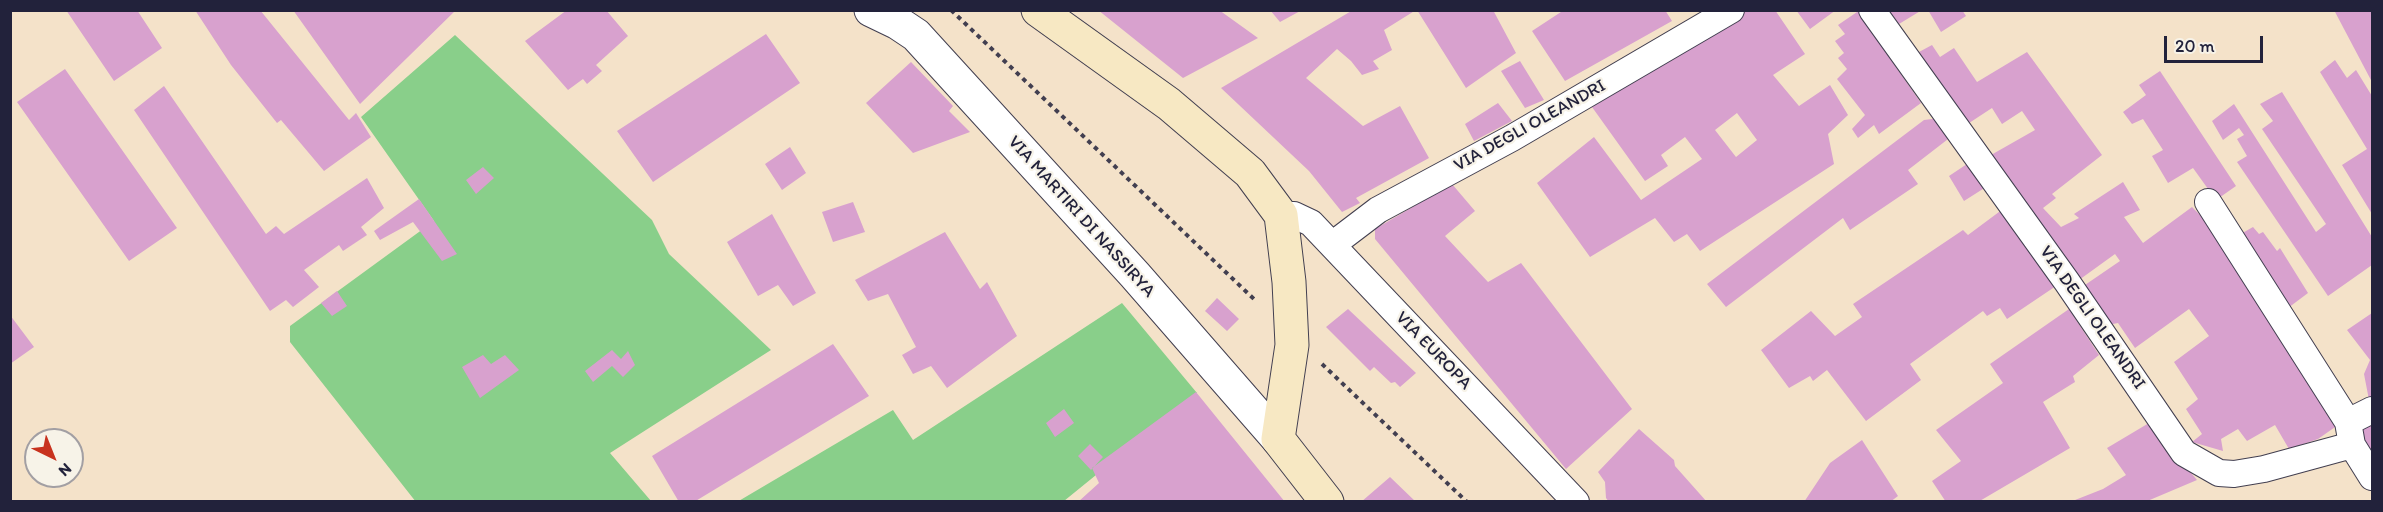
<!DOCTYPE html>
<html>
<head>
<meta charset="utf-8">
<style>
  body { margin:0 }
  #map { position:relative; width:2383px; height:512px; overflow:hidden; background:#f4e2c9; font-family:Itim,sans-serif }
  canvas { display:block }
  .frame { position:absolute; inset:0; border:12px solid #22223b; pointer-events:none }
  .north { position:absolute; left:24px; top:428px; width:60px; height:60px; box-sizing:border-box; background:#f7f3e8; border:2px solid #a29fa3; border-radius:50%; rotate:137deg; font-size:16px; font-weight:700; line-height:24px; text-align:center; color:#22223b }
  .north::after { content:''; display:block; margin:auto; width:21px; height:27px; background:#c8321e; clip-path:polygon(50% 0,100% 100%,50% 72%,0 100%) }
  .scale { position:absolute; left:2164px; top:36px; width:99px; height:27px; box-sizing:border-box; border:3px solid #22223b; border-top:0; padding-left:8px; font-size:18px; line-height:21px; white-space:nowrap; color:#22223b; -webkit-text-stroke:4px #f7f3e8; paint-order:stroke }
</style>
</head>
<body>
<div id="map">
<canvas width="2383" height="512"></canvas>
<div class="frame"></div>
<div class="north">N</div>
<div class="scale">20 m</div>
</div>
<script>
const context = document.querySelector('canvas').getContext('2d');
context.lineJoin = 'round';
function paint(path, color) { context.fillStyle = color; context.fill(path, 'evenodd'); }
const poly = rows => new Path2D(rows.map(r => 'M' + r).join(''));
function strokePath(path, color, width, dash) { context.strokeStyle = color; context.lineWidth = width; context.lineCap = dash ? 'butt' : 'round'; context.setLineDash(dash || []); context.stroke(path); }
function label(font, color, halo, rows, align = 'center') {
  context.font = font + ' Itim,sans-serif'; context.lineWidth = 4.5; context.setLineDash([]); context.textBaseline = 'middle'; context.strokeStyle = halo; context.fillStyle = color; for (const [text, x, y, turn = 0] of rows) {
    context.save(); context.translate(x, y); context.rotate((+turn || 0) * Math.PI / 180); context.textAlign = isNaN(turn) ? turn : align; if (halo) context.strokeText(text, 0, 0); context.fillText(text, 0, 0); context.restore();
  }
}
paint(poly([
  [455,35,652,220,669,254,771,350,610,453,651,501,416,502,290,342,290,326,434,221,361,117],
  [1122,303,1197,393,1064,501,737,502,893,410,913,440]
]), '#89cf8a');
paint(poly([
  [66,10,137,10,162,48,114,81],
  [195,10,260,10,349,120,356,113,371,137,324,171,281,120,277,123,231,65],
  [293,10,456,10,360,104],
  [567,10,606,10,628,36,596,65,602,71,587,84,583,79,568,90,525,41],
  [1098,10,1219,10,1258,38,1183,78],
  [1270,10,1302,10,1280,22],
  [1353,10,1416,10,1384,30,1392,50,1373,61,1379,69,1362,75,1351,61,1337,49,1306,78,1363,126,1400,106,1429,158,1356,198,1360,203,1342,212,1309,171,1221,88],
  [1417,10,1493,10,1516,53,1466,88],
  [1564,10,1665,10,1672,21,1565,81,1532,31],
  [1747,10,1775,10,1805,54,1773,75,1799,106,1830,85,1848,115,1828,134,1834,164,1700,251,1687,234,1674,242,1655,218,1590,257,1537,183,1594,137,1641,200,1702,159,1685,137,1661,155,1668,166,1645,181,1592,107],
  [1737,113,1757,140,1736,157,1715,130],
  [1796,10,1836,10,1810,29],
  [1860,10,1863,10,1880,44,1921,103,1879,134,1874,125,1858,138,1852,129,1865,115,1837,79,1847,69,1838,58,1844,53,1835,41,1845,34,1838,25],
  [1888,10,1922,10,1899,24],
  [1928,10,1962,10,1966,16,1941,32],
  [2334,10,2372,10,2372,82],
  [766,34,800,83,653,182,617,131],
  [1932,45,1940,57,1954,48,1977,82,2027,52,2102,155,2052,194,2056,198,2043,208,2061,227,2079,218,2074,214,2123,182,2140,210,2124,217,2143,243,2192,207,2231,246,2338,425,2318,439,2289,449,2275,425,2247,441,2238,429,2221,439,2223,451,2192,442,2202,434,2186,409,2198,399,2174,362,2209,336,2189,309,2135,348,2118,323,2108,325,2082,287,2120,261,2115,254,2079,280,1991,155,2035,130,2022,111,2002,124,1992,108,1963,127,1919,52],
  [2335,60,2347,78,2356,70,2372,96,2372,214,2342,165,2367,149,2320,72],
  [1520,61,1544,100,1525,108,1501,71],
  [911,62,953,106,949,111,970,132,913,153,866,103],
  [65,69,177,228,129,261,17,102],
  [2160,71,2236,186,2216,200,2193,168,2168,183,2152,156,2163,150,2143,119,2132,124,2123,112,2146,95,2139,85],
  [164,86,266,234,276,226,284,234,367,178,384,208,361,227,367,235,343,251,339,245,304,270,319,287,293,307,286,300,270,311,134,110],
  [2282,92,2372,237,2372,265,2328,296,2237,162,2247,156,2237,139,2244,135,2239,128,2223,140,2212,121,2234,104,2316,232,2326,224,2262,129,2273,121,2260,104],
  [1498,103,1512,121,1474,141,1465,124],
  [1940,118,1952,136,1908,170,1918,184,1850,230,1843,218,1726,307,1707,284,1924,120],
  [790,147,806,173,782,190,765,164],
  [1967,164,1986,187,1964,201,1949,176],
  [483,167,494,178,476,194,466,180],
  [1452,184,1475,211,1445,236,1488,282,1521,263,1632,409,1566,469,1375,239,1375,229],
  [419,199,457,254,442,261,413,222,380,240,374,231],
  [853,202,865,232,833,242,822,212],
  [2003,209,2059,284,2007,319,2000,308,1987,316,1983,311,1910,364,1921,380,1866,421,1827,370,1813,381,1810,376,1789,388,1761,350,1811,311,1835,336,1862,317,1853,304,1963,230,1968,235],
  [772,214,816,293,793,306,778,285,758,296,727,242],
  [2253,227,2259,234,2263,232,2277,251,2280,248,2308,293,2288,308,2239,235],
  [945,232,980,289,987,282,1017,336,947,388,931,366,913,374,902,355,916,347,888,294,868,301,855,280],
  [337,291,347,306,332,316,321,303],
  [1217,298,1239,319,1227,331,1205,311],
  [1348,309,1416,373,1400,387,1395,382,1391,383,1374,367,1370,371,1326,327],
  [2069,309,2099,355,2073,376,2075,382,2043,402,2070,448,1978,502,1946,502,1932,481,1961,461,1936,430,2003,383,1990,364],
  [2372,313,2372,398,2369,400,2364,374,2370,360,2347,330],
  [10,315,34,347,10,364],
  [833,344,869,396,694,502,679,502,652,456],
  [612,350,621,359,628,351,635,365,623,377,612,366,593,382,585,371],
  [483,355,491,364,505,355,519,370,480,398,462,367],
  [1196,392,1285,502,1078,502,1099,483,1092,468],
  [1064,409,1074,423,1055,437,1046,423],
  [2372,421,2372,456,2357,430],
  [2149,423,2197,480,2145,502,2070,502,2103,489,2126,475,2107,448],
  [1639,429,1674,460,1675,466,1707,502,1609,502,1606,498,1605,482,1598,472],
  [1862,440,1898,496,1890,502,1804,502,1830,463],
  [1090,444,1103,457,1091,470,1078,456],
  [1390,477,1416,502,1361,502]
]), '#d8a1ce');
const minor = poly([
  [1872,10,2067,282,2184,453,2219,473,2234,474,2264,469,2352,445,2372,477],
  [2208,202,2348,422,2352,445],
  [1281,215,1294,215,1311,223,1576,502],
  [1332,245,1378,210,1512,138,1731,10],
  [2348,422,2372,410]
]);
const tertiary = poly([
  [871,10,898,23,916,35,1135,275,1278,439]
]);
const secondary = poly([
  [1038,10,1169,104,1250,173,1281,215,1289,282,1292,345,1278,439,1327,502]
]);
strokePath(minor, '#423f50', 28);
strokePath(tertiary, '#423f50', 35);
strokePath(secondary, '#423f50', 35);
strokePath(poly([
  [951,10,1256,301],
  [1322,364,1467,502]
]), '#423f50', 4, [4.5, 4.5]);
strokePath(minor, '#fff', 26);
strokePath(tertiary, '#fff', 33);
strokePath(secondary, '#f7e8c3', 33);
label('18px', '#22223b', '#f7f3e8', [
  ["VIA DEGLI OLEANDRI",1530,126,-29],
  ["VIA MARTIRI DI NASSIRYA",1081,217,48],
  ["VIA DEGLI OLEANDRI",2092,318,55],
  ["VIA EUROPA",1433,351,46]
]);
</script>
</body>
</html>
